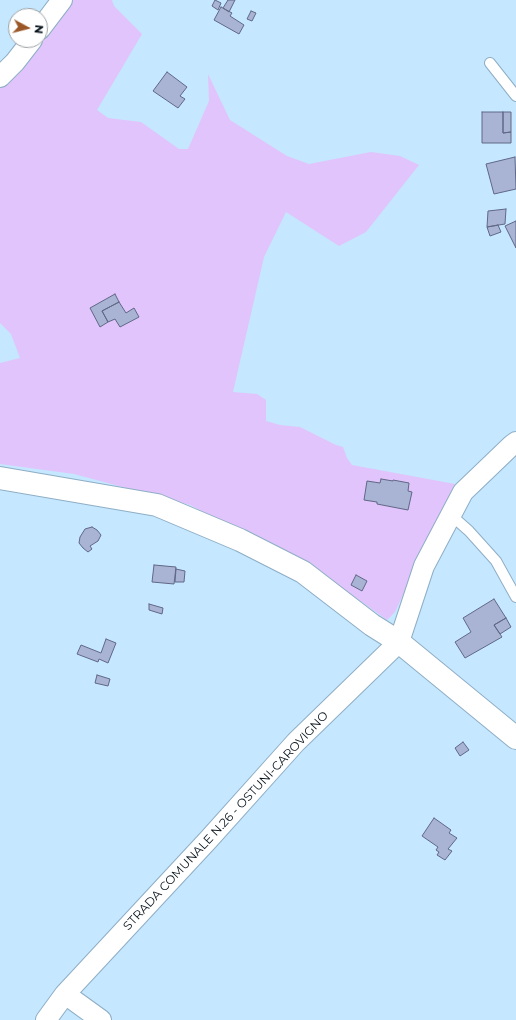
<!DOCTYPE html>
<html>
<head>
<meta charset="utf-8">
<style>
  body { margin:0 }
  #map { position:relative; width:516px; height:1020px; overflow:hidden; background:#c5e7ff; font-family:Montserrat,sans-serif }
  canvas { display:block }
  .north { position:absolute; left:8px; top:8px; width:40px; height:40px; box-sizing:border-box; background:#fff; border:1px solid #9ca1a4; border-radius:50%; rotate:97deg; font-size:11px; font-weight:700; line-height:16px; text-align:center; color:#07131b }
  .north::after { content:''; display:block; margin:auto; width:14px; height:18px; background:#9b5728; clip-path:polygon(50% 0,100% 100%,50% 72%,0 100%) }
</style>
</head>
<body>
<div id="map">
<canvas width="516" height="1020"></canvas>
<div class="north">N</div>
</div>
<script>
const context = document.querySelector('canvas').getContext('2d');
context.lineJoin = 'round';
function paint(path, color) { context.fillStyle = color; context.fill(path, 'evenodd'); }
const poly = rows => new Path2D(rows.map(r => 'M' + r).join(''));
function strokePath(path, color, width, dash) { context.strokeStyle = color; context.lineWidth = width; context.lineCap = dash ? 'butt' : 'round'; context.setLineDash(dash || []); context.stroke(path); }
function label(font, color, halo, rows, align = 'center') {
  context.font = font + ' Montserrat,sans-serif'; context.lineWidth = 3; context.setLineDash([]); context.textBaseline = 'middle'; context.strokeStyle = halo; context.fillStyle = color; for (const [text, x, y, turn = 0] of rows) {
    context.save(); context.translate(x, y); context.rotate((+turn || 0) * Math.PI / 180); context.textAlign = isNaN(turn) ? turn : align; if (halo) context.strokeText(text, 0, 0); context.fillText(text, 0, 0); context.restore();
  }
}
paint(poly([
  [72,0,112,0,114,6,142,34,97,110,108,118,141,122,179,149,188,149,209,101,208,74,230,120,287,156,309,164,371,152,400,156,419,165,366,232,339,246,286,212,264,257,233,392,257,394,266,400,266,421,280,425,300,427,336,445,343,447,347,458,352,465,455,484,395,612,387,620,320,572,190,505,74,474,0,464,0,363,20,358,11,334,0,323,0,87,33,55]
]), '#e1c4fc');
const building = poly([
  [215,0,221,3,218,10,212,6,215,0],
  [228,0,235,0,229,12,223,8,228,0],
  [221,7,232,13,230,16,244,25,239,34,214,20,221,7],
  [251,11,256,13,252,21,247,19,251,11],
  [167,72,187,87,180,96,185,99,178,108,153,91,167,72],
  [482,112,503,112,503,133,511,132,511,143,482,143,482,112],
  [503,112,511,112,511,132,503,133,503,112],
  [515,157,516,189,494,194,486,164,515,157],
  [506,209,505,224,487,227,488,211,506,209],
  [516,221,516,248,505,226,516,221],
  [498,225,501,232,490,236,487,227,498,225],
  [115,294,119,302,102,311,108,322,100,327,90,308,115,294],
  [119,302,126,313,134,308,139,317,120,327,115,319,108,322,102,311,119,302],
  [381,479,393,481,393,480,409,483,408,491,412,492,408,510,377,504,377,502,364,500,367,481,380,483,381,479],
  [92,527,97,530,101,535,98,541,90,546,92,549,88,552,83,548,79,543,80,537,85,529,92,527],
  [154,565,176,567,174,584,152,582,154,565],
  [176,569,185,571,184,582,175,582,176,569],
  [356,575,367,581,362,591,351,585,356,575],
  [494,599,506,618,494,625,502,637,465,658,455,642,471,632,463,618,494,599],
  [149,604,163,608,162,614,149,610,149,604],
  [506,618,511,627,500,634,494,625,506,618],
  [106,639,116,643,108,663,99,659,98,662,77,654,81,645,101,653,106,639],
  [97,675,110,679,108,686,95,683,97,675],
  [463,742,469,750,460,756,455,748,463,742],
  [434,818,451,830,449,833,457,838,448,849,452,851,445,860,437,855,439,852,436,850,438,847,422,836,434,818]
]);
paint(building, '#a9b3d4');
strokePath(building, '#606886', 1);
const lane = poly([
  [490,63,516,96],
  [451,515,469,531,496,561,516,597]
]);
const street = poly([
  [40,29,62,0],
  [0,77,15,62,32,40],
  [65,994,101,1020],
  [46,1020,65,994,209,839,296,742,399,642,424,566,463,492,512,445,516,442]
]);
const secondary = poly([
  [0,478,157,505,240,540,303,572,372,625,399,642,516,738]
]);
strokePath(lane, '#8eaec5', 12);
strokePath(street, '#8eaec5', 22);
strokePath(secondary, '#8eaec5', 24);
strokePath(lane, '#fff', 10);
strokePath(street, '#fff', 20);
strokePath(secondary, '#fff', 22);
label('12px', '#07131b', '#fff', [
  ["STRADA COMUNALE N.26 - OSTUNI-CAROVIGNO",226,821,-47]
]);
</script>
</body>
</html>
